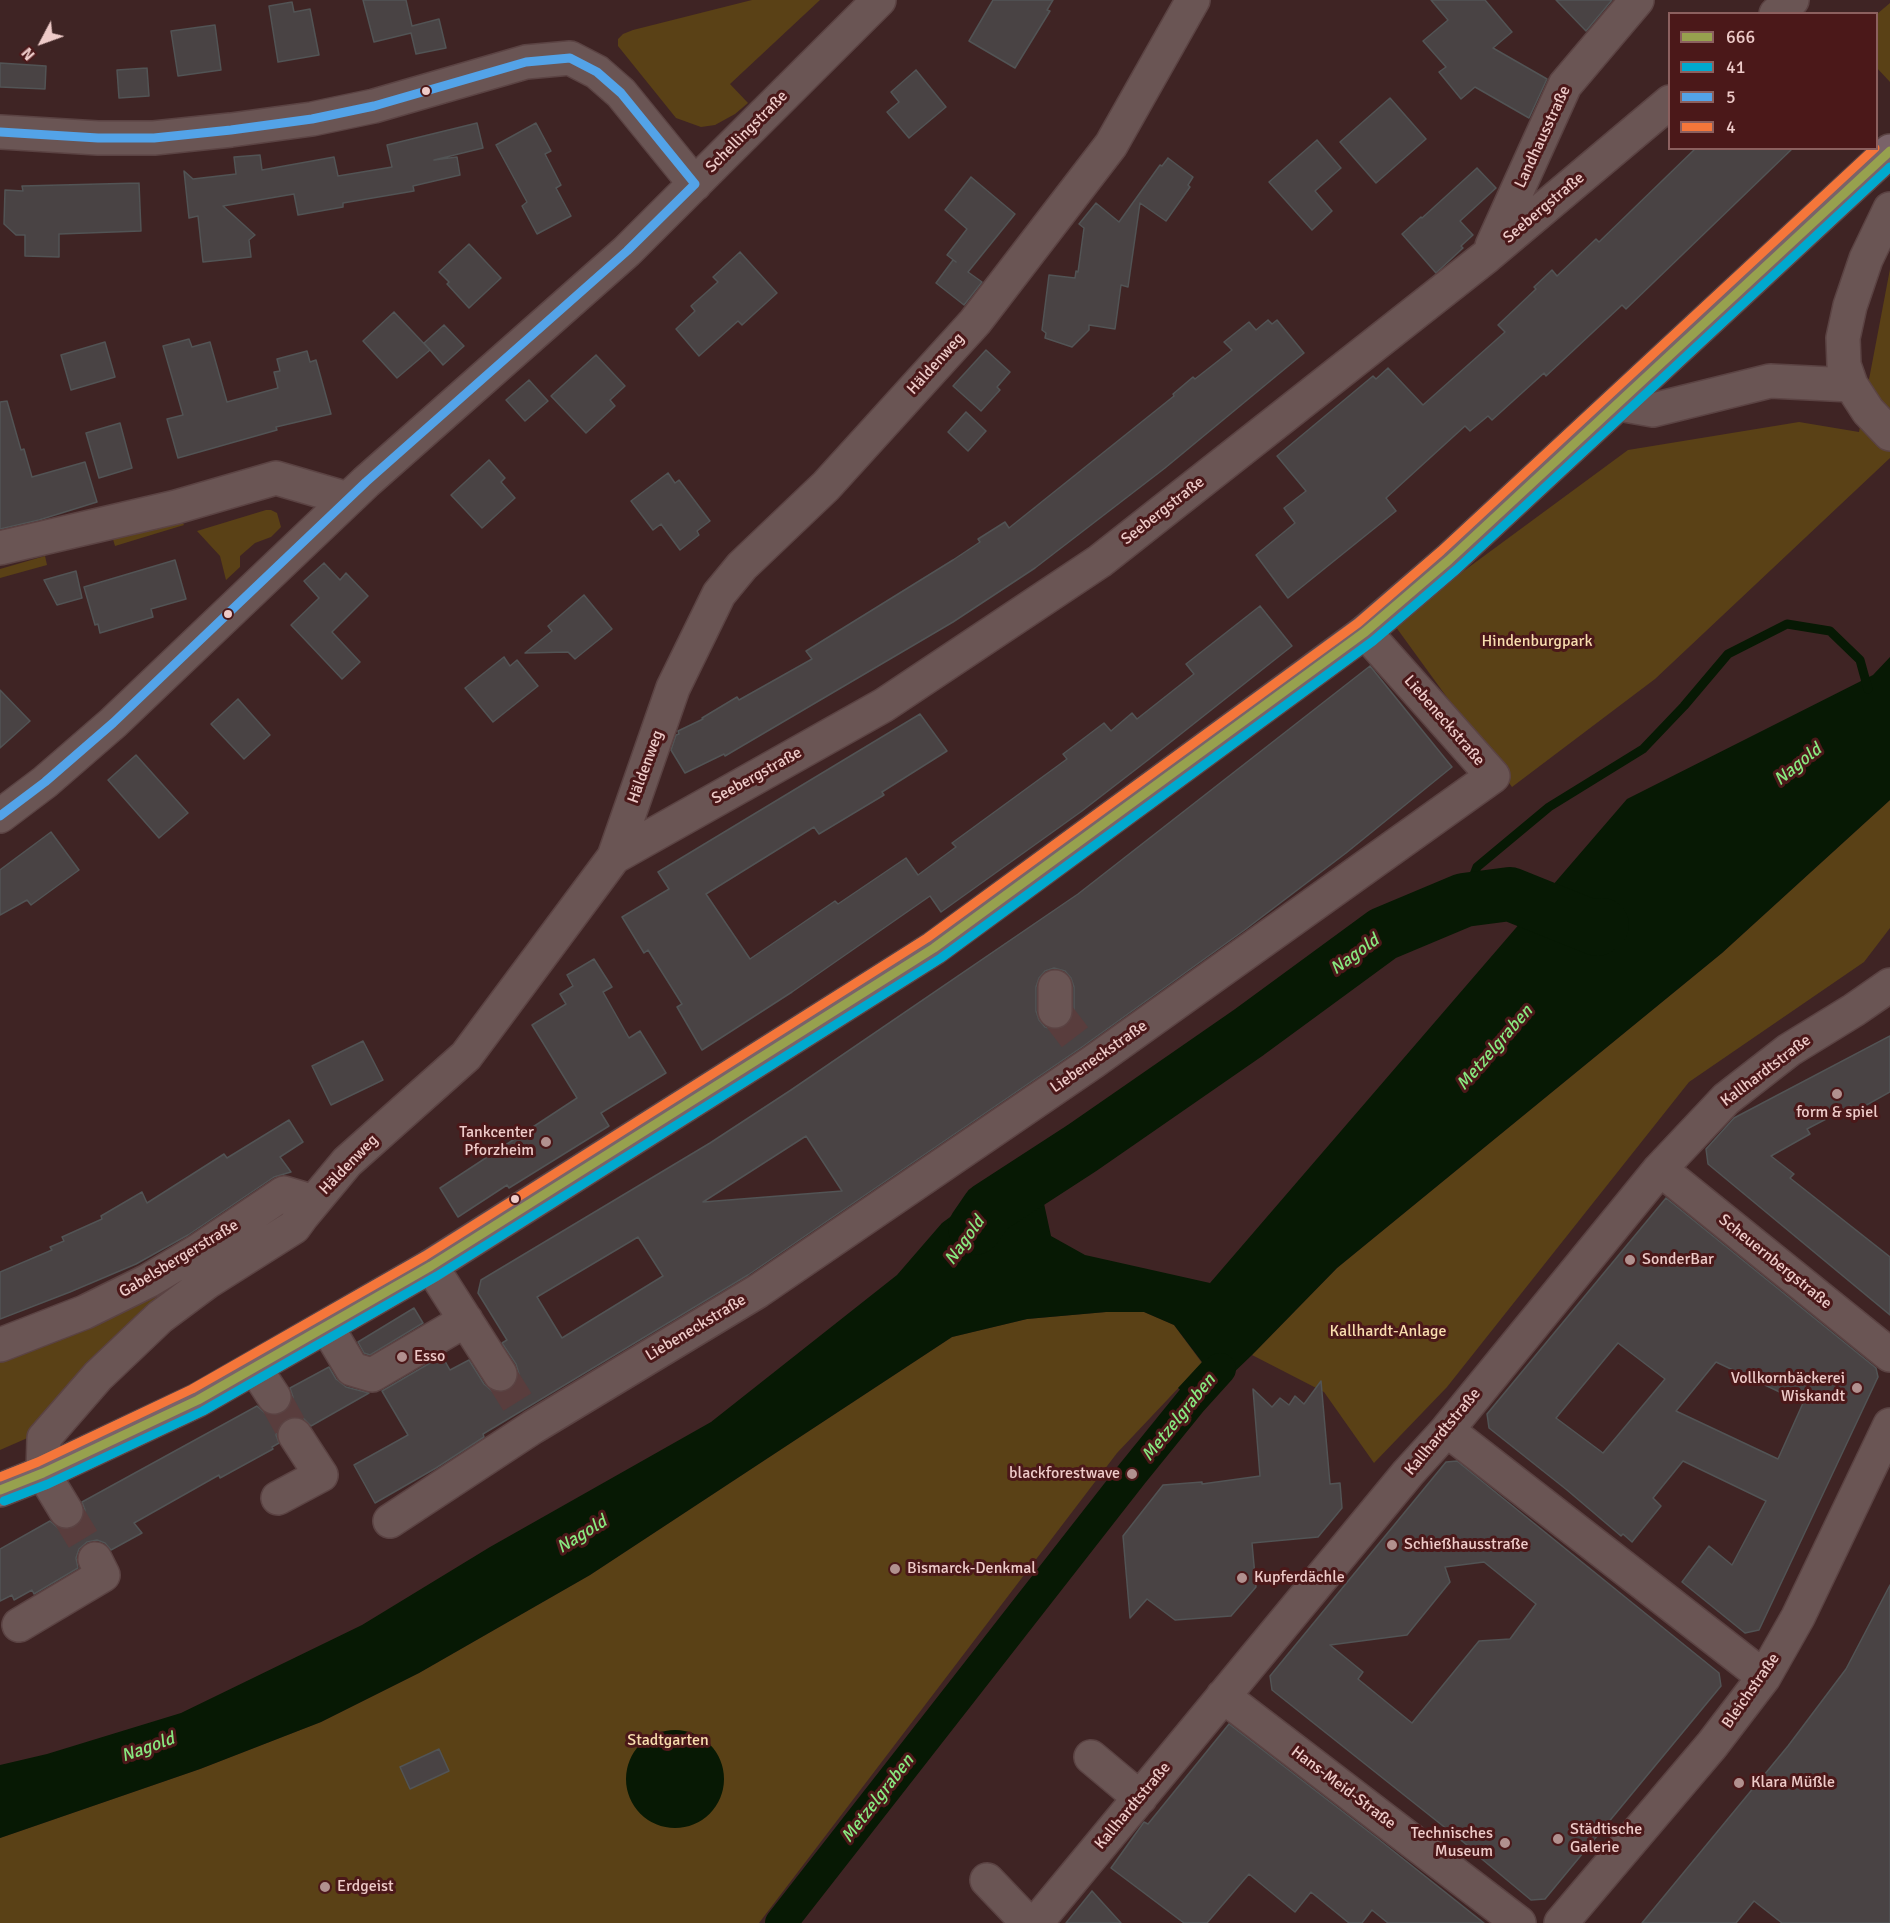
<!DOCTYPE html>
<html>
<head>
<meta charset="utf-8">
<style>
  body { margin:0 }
  #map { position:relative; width:1890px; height:1923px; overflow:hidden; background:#3f2424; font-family:Signika,sans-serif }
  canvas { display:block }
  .legend { position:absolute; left:1668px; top:12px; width:210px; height:138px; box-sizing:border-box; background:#4b1819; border:2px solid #8c605f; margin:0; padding:8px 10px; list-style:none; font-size:18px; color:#eecbc9 }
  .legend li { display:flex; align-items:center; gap:12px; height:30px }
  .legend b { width:30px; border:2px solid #8c605f }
  .north { position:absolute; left:12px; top:12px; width:60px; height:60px; -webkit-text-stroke:4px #4b1819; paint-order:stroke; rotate:229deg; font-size:16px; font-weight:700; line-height:24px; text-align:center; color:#eecbc9 }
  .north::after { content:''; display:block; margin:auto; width:21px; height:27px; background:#eecbc9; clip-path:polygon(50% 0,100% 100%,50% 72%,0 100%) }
</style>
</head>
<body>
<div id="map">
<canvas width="1890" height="1923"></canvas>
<ul class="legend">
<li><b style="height:8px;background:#97a14e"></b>666</li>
<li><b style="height:8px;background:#00a9ce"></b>41</li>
<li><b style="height:8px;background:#53a3e8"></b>5</li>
<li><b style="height:8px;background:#f5763a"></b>4</li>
</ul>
<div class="north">N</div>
</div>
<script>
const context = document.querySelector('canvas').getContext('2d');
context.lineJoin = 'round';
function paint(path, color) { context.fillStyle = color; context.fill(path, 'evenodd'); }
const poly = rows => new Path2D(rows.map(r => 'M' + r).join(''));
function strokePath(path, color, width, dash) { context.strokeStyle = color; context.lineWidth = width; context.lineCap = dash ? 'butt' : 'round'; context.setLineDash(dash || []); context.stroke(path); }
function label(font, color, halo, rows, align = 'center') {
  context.font = font + ' Signika,sans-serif'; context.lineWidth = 6; context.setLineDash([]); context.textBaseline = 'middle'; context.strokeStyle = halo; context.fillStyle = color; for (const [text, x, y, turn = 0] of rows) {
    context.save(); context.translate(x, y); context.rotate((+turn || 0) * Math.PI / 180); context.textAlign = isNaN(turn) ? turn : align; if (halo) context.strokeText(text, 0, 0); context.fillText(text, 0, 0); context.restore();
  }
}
paint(poly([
  [752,0,820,0,730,84,748,103,735,114,715,125,701,127,676,118,618,46,618,39,623,34,633,30],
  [1890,3,1890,82,1876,67,1877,14],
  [1890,269,1890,458,1655,679,1512,787,1393,623,1628,450,1799,422,1859,432],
  [266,510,271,510,277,513,281,527,271,537,255,543,240,556,240,567,226,580,220,556,197,531],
  [179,516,184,525,115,546,112,536],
  [45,556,47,565,0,578,0,569],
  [1890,800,1890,928,1864,962,1689,1082,1447,1387,1374,1463,1324,1392,1252,1355,1337,1268,1722,953],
  [156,1297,159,1300,32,1436,0,1450,0,1360,65,1336],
  [1106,1312,1144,1312,1174,1325,1202,1363,1117,1453,759,1923,0,1923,0,1838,200,1769,321,1722,419,1673,590,1575,952,1337,1027,1319]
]), '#5a4116');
paint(poly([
  [1890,657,1890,800,1722,953,1337,1268,1252,1355,1200,1405,1178,1388,1202,1362,1174,1325,1144,1312,1106,1312,1027,1319,952,1337,590,1575,419,1673,321,1722,200,1769,0,1838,0,1765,47,1754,181,1713,362,1625,490,1547,711,1422,897,1275,942,1223,1018,1167,1043,1199,1051,1236,1085,1255,1210,1283,1627,799,1873,675],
  '626 1779a49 49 0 1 1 98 0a49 49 0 1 1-98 0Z'
]), '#071904');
strokePath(poly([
  [1464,900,1477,867,1549,807,1643,749,1684,706,1728,654,1787,624,1830,631,1860,660,1868,689]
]), '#071904', 9);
strokePath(poly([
  [781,1923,1132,1474,1192,1400,1220,1369]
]), '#071904', 32);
strokePath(poly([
  [975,1228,988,1209,1082,1148,1248,1033,1383,934,1464,900,1510,894,1597,929,1602,925]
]), '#071904', 54);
const building = poly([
  [363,0,406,0,412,26,439,19,446,48,416,54,411,33,374,42,363,0],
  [993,0,1053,0,1047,10,1050,11,1015,68,969,41,993,0],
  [1431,0,1485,0,1512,32,1493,48,1547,79,1529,118,1475,87,1461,99,1439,72,1446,67,1423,41,1448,20,1431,0],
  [1556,0,1612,0,1586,31,1556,0],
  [292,2,294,12,310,9,319,55,278,62,269,6,292,2],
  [215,25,221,70,178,76,171,31,215,25],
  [0,63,46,66,45,89,0,87,0,63],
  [147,68,149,96,119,98,117,70,147,68],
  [916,70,946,107,909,138,887,112,899,102,891,92,916,70],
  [1390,98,1426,139,1376,183,1340,142,1390,98],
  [477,123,483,148,434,160,457,157,460,175,413,186,414,191,343,203,343,207,298,215,294,194,223,206,255,235,249,240,251,257,203,262,198,216,189,218,184,171,193,179,236,174,234,157,260,155,262,170,334,157,338,176,392,167,387,145,477,123],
  [536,123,551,151,545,154,561,185,556,188,571,216,537,234,522,206,527,202,496,145,536,123],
  [1317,140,1341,168,1315,191,1332,211,1312,230,1269,182,1317,140],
  [1696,148,1793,148,1626,309,1622,305,1546,376,1544,373,1492,420,1488,416,1470,431,1465,426,1386,498,1396,511,1288,598,1256,555,1295,523,1284,508,1306,491,1277,456,1373,376,1376,379,1388,368,1423,405,1505,332,1498,325,1536,289,1534,287,1552,270,1557,276,1596,239,1599,242,1696,148],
  [1168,158,1193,177,1188,185,1190,187,1166,221,1140,203,1128,287,1121,285,1115,329,1089,325,1089,330,1072,347,1045,338,1046,333,1042,330,1049,275,1075,278,1076,271,1078,272,1084,228,1079,224,1096,203,1119,222,1160,165,1162,166,1168,158],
  [1477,168,1496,188,1460,221,1473,235,1461,246,1463,248,1436,273,1402,234,1421,217,1422,218,1477,168],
  [971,177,1015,214,968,272,982,282,964,305,936,283,953,260,956,262,947,255,967,229,945,210,971,177],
  [139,183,141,231,59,234,59,257,25,256,25,235,16,235,4,224,5,190,23,191,22,186,139,183],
  [469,244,501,278,469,308,447,284,449,282,439,272,469,244],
  [740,252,777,293,742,325,738,321,699,356,676,329,695,311,691,306,718,282,713,277,740,252],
  [394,312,430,350,397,378,363,341,394,312],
  [1268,320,1272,324,1277,320,1304,353,1165,468,1035,568,953,622,725,756,724,754,685,773,671,750,676,735,679,734,678,731,703,719,702,718,737,697,739,700,812,659,806,651,953,560,980,542,978,539,1005,522,1009,528,1174,396,1173,394,1193,377,1195,379,1232,350,1224,342,1249,322,1256,330,1268,320],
  [444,325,464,346,443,365,424,343,444,325],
  [189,339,192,347,210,342,227,402,278,388,274,372,280,371,277,359,307,351,310,362,316,360,331,414,276,427,277,430,178,458,167,419,183,415,163,346,189,339],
  [105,342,115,377,71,390,61,355,105,342],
  [986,350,1010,372,997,387,1000,390,981,411,953,386,986,350],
  [596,355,625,386,610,400,615,406,586,433,551,396,596,355],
  [529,380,548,401,525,421,506,400,529,380],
  [7,401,21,450,24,449,32,477,85,462,97,502,39,520,0,529,0,402,7,401],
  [966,412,986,431,968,451,948,432,966,412],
  [120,423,132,468,99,478,86,433,120,423],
  [489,460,505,478,501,482,515,498,482,528,451,495,489,460],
  [668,473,675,483,679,480,710,521,697,531,699,535,680,550,661,524,653,530,631,501,668,473],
  [175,560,186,599,151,609,153,617,100,633,98,624,95,625,84,587,175,560],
  [324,563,340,580,346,573,368,596,332,632,360,662,342,679,291,625,319,598,304,581,324,563],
  [76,571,82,598,57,605,44,580,76,571],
  [584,595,612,629,575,659,568,652,525,653,552,631,548,626,584,595],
  [1260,606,1292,646,1148,760,1082,811,941,912,930,896,792,992,702,1050,677,1007,682,1004,648,950,644,953,622,917,669,889,658,872,920,714,947,751,882,792,884,795,819,834,814,827,706,894,750,959,835,901,838,904,906,858,918,875,956,847,952,843,1067,759,1063,754,1104,723,1111,731,1132,713,1137,719,1194,674,1186,664,1260,606],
  [504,657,510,666,517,660,538,686,493,722,465,688,504,657],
  [1370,666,1452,767,1346,853,1246,929,1082,1047,748,1275,483,1434,484,1437,436,1468,375,1503,354,1465,408,1435,382,1391,442,1356,450,1370,469,1360,484,1384,492,1391,501,1393,510,1390,517,1382,519,1374,516,1364,502,1343,507,1340,478,1293,481,1280,710,1143,791,1090,1078,894,1370,666],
  [1054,968,1065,971,1071,978,1074,987,1074,1011,1071,1020,1065,1027,1056,1030,1045,1027,1039,1020,1036,1011,1036,987,1039,978,1045,971,1054,968],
  [806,1136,842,1191,703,1202,806,1136],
  [638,1237,663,1276,562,1338,537,1297,638,1237],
  [0,690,30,721,0,748,0,690],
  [238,699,270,735,244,759,211,724,238,699],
  [136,755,188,813,159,838,108,780,136,755],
  [51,832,79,870,31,905,27,900,0,915,0,870,51,832],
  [594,959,612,987,603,992,629,1038,640,1031,666,1073,601,1113,609,1126,509,1188,507,1185,458,1217,440,1188,577,1098,532,1025,566,1004,560,994,573,986,567,975,594,959],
  [1890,1036,1890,1092,1854,1112,1851,1106,1807,1129,1810,1134,1771,1156,1794,1174,1790,1178,1890,1257,1890,1315,1708,1164,1706,1149,1734,1118,1890,1036],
  [363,1041,383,1080,331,1105,312,1066,363,1041],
  [289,1120,303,1142,280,1157,291,1172,274,1177,188,1235,136,1264,70,1292,0,1319,0,1272,52,1250,50,1247,64,1241,62,1237,102,1219,101,1216,142,1192,147,1203,224,1154,227,1158,289,1120],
  [1666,1198,1876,1368,1878,1377,1759,1630,1745,1633,1682,1582,1709,1546,1732,1565,1766,1501,1683,1461,1653,1498,1661,1506,1632,1542,1623,1534,1621,1536,1567,1490,1489,1428,1487,1414,1666,1198],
  [1618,1343,1665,1379,1603,1453,1556,1418,1618,1343],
  [1716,1362,1803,1403,1778,1459,1676,1411,1716,1362],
  [414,1308,423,1323,370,1355,364,1353,358,1342,414,1308],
  [329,1367,336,1379,346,1387,369,1393,311,1426,303,1418,295,1416,285,1419,278,1427,276,1435,279,1443,272,1447,273,1449,220,1478,219,1475,134,1523,142,1533,111,1550,105,1543,97,1540,87,1542,79,1549,76,1558,78,1568,34,1594,32,1590,14,1600,12,1595,0,1601,0,1549,50,1521,58,1528,66,1530,75,1527,83,1519,85,1510,82,1502,257,1406,266,1414,276,1416,284,1413,291,1405,293,1397,290,1388,329,1367],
  [1321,1381,1330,1484,1340,1483,1342,1508,1318,1537,1252,1543,1256,1587,1231,1616,1175,1620,1147,1599,1130,1618,1123,1536,1163,1485,1202,1482,1202,1484,1260,1476,1253,1389,1272,1407,1280,1398,1289,1405,1295,1396,1304,1404,1321,1381],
  [1457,1461,1719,1673,1721,1686,1545,1899,1531,1900,1477,1855,1477,1853,1272,1690,1270,1676,1446,1462,1457,1461],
  [1484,1562,1536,1604,1510,1639,1479,1641,1412,1723,1358,1679,1363,1672,1330,1645,1407,1635,1450,1582,1445,1567,1484,1562],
  [1890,1585,1890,1923,1782,1923,1754,1901,1736,1923,1642,1923,1788,1746,1846,1669,1890,1585],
  [1229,1724,1377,1838,1484,1923,1388,1923,1372,1910,1362,1923,1349,1923,1311,1892,1295,1912,1249,1874,1207,1923,1184,1923,1111,1868,1144,1822,1148,1824,1229,1724],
  [439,1749,449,1771,410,1789,400,1767,439,1749],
  [1092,1891,1121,1923,1066,1923,1092,1891]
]);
paint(building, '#494344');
strokePath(building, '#525455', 1.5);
strokePath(poly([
  [1055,1011,1084,1049],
  [500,1374,523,1411],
  [274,1397,295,1435],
  [66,1511,95,1559]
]), '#593d3d', 33, [33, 16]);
const minor = poly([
  [1776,14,1792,0],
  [0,132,98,138,154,138,231,130,312,119,374,106,526,62,570,58,597,72,621,93,695,184],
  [1890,209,1866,259,1850,306,1843,338,1844,365,1851,385,1868,411,1890,434],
  [1492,246,1565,85,1637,0],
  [1619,404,1653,410,1770,381,1851,385],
  [0,548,176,507,276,478,348,499],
  [0,816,45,782,113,723,366,482,627,251,879,0],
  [614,857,884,705,1100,561,1487,256,1670,102],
  [1055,1011,1055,987],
  [1660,1169,1890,1355],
  [431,1266,500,1374],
  [327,1327,352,1369,372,1375,466,1320],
  [0,1345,85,1312,148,1281,198,1251,284,1193,301,1198,306,1205,302,1216],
  [255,1368,274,1397],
  [1447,1430,1764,1677],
  [278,1498,321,1475,295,1435],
  [66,1511,43,1473,44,1438,98,1376,160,1317,207,1282,294,1227,302,1216,347,1162,466,1056,614,857,673,688,719,594,742,566,826,486,975,322,1111,145,1193,0],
  [390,1521,533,1427,758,1291,1093,1062,1493,776,1365,632],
  [19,1625,103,1575,95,1559],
  [1223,1696,1519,1923],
  [1091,1757,1140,1798],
  [987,1880,1028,1923],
  [1036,1923,1408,1473,1447,1430,1660,1169,1726,1099,1789,1050,1854,1010,1890,985],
  [1561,1923,1712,1745,1764,1677,1798,1617,1890,1425]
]);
const major = poly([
  [0,1490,43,1473,198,1400,431,1266,934,948,1365,632,1449,560,1890,151]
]);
strokePath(minor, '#5b4343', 36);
strokePath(major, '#5b4343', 36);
strokePath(minor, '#6a5554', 33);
strokePath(major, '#7a6369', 33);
strokePath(poly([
  [0,1490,43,1473,198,1400,431,1266,934,948,1365,632,1449,560,1890,151]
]), '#97a14e', 9);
strokePath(poly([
  [4,1501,48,1484,203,1411,437,1276,941,958,1373,641,1457,569,1890,167]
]), '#00a9ce', 9);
strokePath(poly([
  [0,132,98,138,154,138,231,130,312,119,374,106,526,62,570,58,597,72,621,93,695,184],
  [0,816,45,782,113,723,366,482,627,251,695,184]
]), '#53a3e8', 9);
strokePath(poly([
  [0,1477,38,1462,192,1389,425,1256,927,938,1358,623,1441,551,1875,148]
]), '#f5763a', 9);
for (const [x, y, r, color] of [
  [426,91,5,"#eecbc9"],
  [228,614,5,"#eecbc9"],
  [1837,1094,6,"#b1918f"],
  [546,1142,6,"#b1918f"],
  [515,1199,5,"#eecbc9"],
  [1630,1260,6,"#b1918f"],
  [402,1357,6,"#b1918f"],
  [1857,1388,6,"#b1918f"],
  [1132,1474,6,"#b1918f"],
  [1392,1545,6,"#b1918f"],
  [895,1569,6,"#b1918f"],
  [1242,1578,6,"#b1918f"],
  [1739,1783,6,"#b1918f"],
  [1558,1839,6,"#b1918f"],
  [1505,1843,6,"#b1918f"],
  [325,1887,6,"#b1918f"]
]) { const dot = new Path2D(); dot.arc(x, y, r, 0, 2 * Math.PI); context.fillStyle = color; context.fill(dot); strokePath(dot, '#4b1819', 2); }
label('16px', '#eecbc9', '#4b1819', [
  ["Schellingstraße",747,132,-45],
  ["Landhausstraße",1543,137,-65],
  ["Seebergstraße",1544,208,-40],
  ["Häldenweg",936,364,-48],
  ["Seebergstraße",1163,511,-38],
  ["Liebeneckstraße",1444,721,49],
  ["Häldenweg",646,767,-70],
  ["Seebergstraße",757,776,-29],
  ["Liebeneckstraße",1099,1057,-35],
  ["Kallhardtstraße",1766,1071,-37],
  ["Häldenweg",349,1165,-46],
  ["Gabelsbergerstraße",179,1259,-31],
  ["Scheuernbergstraße",1775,1262,39],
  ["Liebeneckstraße",696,1328,-31],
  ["Kallhardtstraße",1443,1432,-50],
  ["Bleichstraße",1751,1691,-55],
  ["Hans-Meid-Straße",1343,1788,37],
  ["Kallhardtstraße",1133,1806,-50]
]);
label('16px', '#f8deaf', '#4b1819', [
  ["Hindenburgpark",1537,642],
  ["Kallhardt-Anlage",1388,1332],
  ["Stadtgarten",668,1741]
]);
label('16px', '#eecbc9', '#4b1819', [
  ["form & spiel",1837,1113,"center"],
  ["Tankcenter",534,1133,"right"],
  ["Pforzheim",534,1151,"right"],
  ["SonderBar",1642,1260],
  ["Esso",414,1357],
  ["Vollkornbäckerei",1845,1379,"right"],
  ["Wiskandt",1845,1397,"right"],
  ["blackforestwave",1120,1474,"right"],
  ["Schießhausstraße",1404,1545],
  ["Bismarck-Denkmal",907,1569],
  ["Kupferdächle",1254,1578],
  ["Klara Müßle",1751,1783],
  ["Städtische",1570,1830],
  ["Galerie",1570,1848],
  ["Technisches",1493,1834,"right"],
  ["Museum",1493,1852,"right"],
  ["Erdgeist",337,1887]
], 'left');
label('italic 18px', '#88e980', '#4b1819', [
  ["Nagold",1798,765,-39],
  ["Nagold",1355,955,-36],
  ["Metzelgraben",1495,1048,-49],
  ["Nagold",965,1241,-54],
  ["Metzelgraben",1179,1418,-51],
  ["Nagold",582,1535,-32],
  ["Nagold",148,1748,-20],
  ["Metzelgraben",878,1799,-52]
]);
</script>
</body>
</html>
